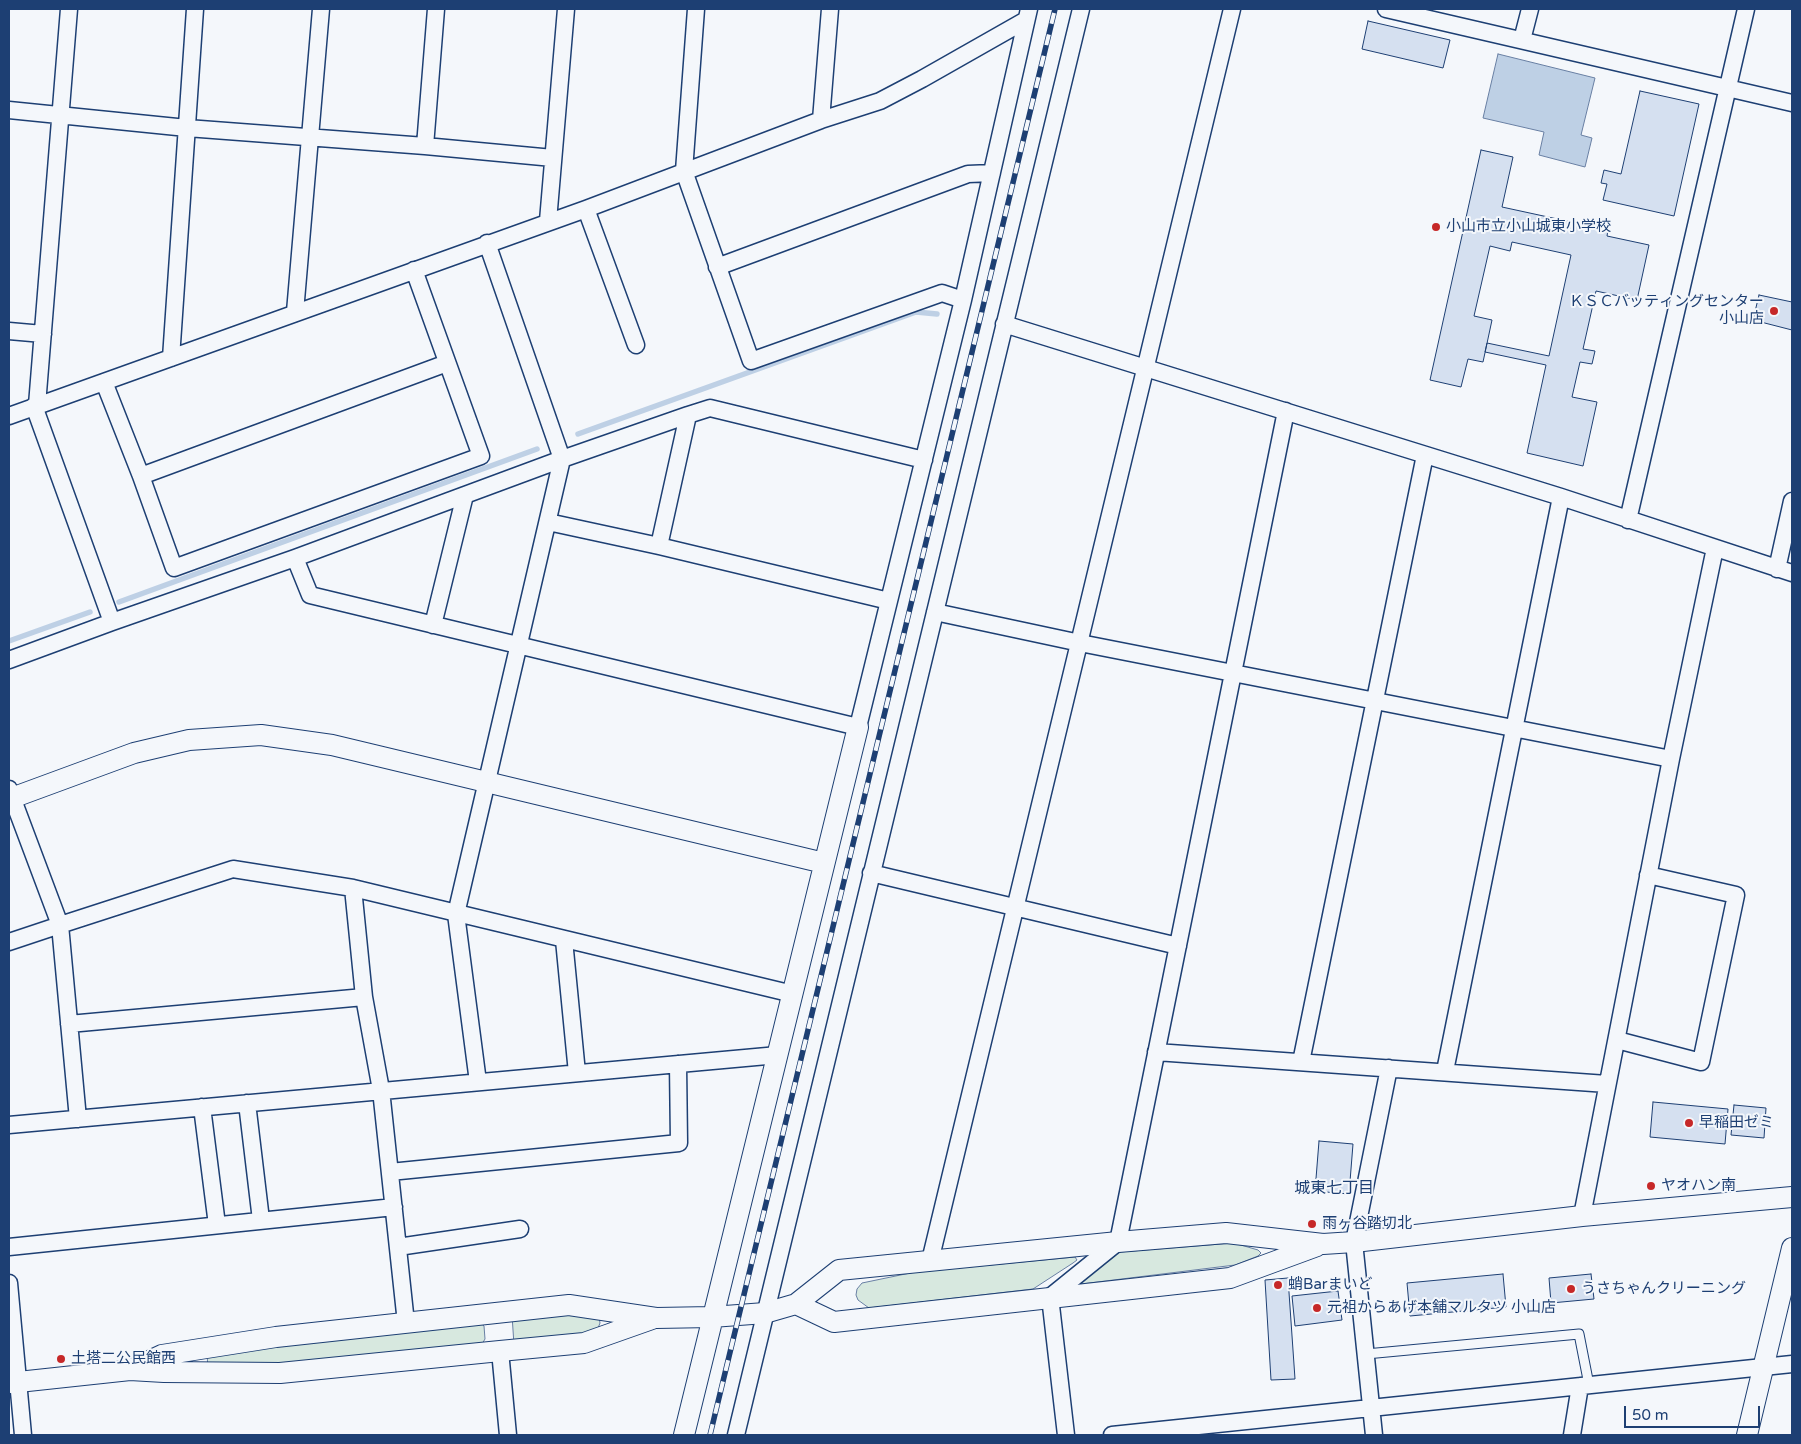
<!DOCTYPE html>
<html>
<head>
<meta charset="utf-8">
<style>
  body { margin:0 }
  #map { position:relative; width:1801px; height:1444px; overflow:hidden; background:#f4f7fb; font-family:"Varela Round",sans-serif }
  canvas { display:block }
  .frame { position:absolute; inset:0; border:10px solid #1d3f73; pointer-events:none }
  .scale { position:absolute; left:1624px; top:1406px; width:136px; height:22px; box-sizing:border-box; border:2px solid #1d3f73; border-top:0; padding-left:6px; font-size:15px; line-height:18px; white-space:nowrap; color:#1d3f73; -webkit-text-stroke:4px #f4f7fb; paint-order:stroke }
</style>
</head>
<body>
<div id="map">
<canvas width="1801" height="1444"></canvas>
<div class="frame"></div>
<div class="scale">50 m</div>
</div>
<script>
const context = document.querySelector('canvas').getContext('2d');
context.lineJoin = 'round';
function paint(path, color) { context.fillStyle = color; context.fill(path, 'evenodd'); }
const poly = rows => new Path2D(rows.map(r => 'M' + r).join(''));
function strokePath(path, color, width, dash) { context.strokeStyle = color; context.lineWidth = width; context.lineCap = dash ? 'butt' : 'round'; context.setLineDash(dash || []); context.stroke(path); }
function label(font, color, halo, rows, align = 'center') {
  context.font = font + ' "Varela Round","Noto Sans JP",sans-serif'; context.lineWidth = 4; context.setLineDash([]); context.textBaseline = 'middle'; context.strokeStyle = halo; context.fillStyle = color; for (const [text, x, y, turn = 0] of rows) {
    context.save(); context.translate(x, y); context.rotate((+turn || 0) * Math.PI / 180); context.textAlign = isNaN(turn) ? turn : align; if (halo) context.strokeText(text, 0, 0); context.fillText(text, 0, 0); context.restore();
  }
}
const green = poly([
  [1234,1243,1258,1250,1261,1253,1258,1256,1235,1265,1073,1285,1119,1252,1234,1243],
  [1075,1257,1077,1260,1073,1263,1033,1289,869,1308,858,1300,856,1295,857,1289,862,1283,915,1272,1075,1257],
  [566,1310,599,1317,600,1323,597,1331,514,1345,512,1315,566,1310],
  [476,1319,484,1326,485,1339,482,1344,274,1367,208,1368,207,1355,476,1319]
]);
paint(green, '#d7e8df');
strokePath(green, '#687fa3', 1);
const water = poly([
  [1498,54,1595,78,1581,135,1592,138,1585,167,1539,155,1544,132,1483,118,1498,54]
]);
paint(water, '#bed0e5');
strokePath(water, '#687fa3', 1);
strokePath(poly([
  [578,434,916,312,937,314],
  [119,602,537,449],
  [9,641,90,612]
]), '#bed0e5', 5.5);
const building = poly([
  [1368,21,1450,40,1443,68,1362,49,1368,21],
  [1640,91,1699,104,1674,216,1603,200,1607,184,1601,183,1604,170,1621,174,1640,91],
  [1481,150,1513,157,1502,207,1608,230,1607,236,1649,245,1637,300,1596,291,1583,349,1595,351,1592,364,1580,362,1572,397,1597,402,1583,466,1527,453,1546,365,1485,352,1487,343,1549,356,1571,255,1512,242,1510,251,1490,246,1474,316,1492,320,1483,362,1468,359,1461,387,1430,380,1481,150],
  [1759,295,1792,302,1792,330,1753,320,1759,295],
  [1653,1102,1728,1109,1725,1144,1650,1137,1653,1102],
  [1734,1105,1766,1108,1764,1138,1731,1135,1734,1105],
  [1319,1141,1353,1144,1349,1194,1315,1191,1319,1141],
  [1503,1274,1506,1307,1410,1316,1407,1283,1503,1274],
  [1591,1274,1594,1299,1551,1303,1549,1278,1591,1274],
  [1288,1278,1295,1379,1271,1380,1265,1280,1288,1278],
  [1338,1291,1342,1320,1295,1326,1292,1296,1338,1291]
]);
paint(building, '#d5e0f0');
strokePath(building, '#1d3f73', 1);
const service = poly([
  [1366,1354,1579,1334,1589,1385]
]);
const minor = poly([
  [696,9,684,171,751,361,942,293,963,300],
  [1386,9,1792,103],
  [1522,40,1530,9],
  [9,110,187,128,425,146,553,158],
  [821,120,830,9],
  [425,146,436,9],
  [586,209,636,345],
  [548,221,566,9],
  [717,267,968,174,992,173],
  [295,312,321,9],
  [1004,324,1561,497,1792,573],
  [9,331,43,334],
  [171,358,195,9],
  [104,382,141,476,174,568,481,456,414,270],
  [37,405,69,9],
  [34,406,112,622],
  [9,416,586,209,821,120,880,101,922,79,1026,20],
  [141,476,447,363],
  [1628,520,1746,9],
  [548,522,659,546,889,601],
  [659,546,688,415,710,408,924,460],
  [295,558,310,595,858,727,963,300,1029,9],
  [1777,569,1792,501],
  [935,612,1080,643,1671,759],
  [433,625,465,495],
  [9,660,112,622,295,558,562,459,688,415],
  [9,789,60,925,9,942],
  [871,873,1178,946],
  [353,888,364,997,381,1090,406,1323],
  [564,940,577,1073],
  [69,1024,364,997],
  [1617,1040,1701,1062,1736,895,1648,875],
  [1156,1052,1607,1084],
  [1301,1062,1425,455],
  [1445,1071,1561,497],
  [478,1082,456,914,562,459,487,243],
  [247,1103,261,1220],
  [202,1107,217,1225],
  [78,1119,60,925,233,869,353,888,793,994],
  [9,1125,778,1055],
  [390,1172,679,1143,678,1064],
  [1582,1216,1671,759,1715,548],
  [9,1247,394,1207],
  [398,1247,520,1229],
  [930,1261,1232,9],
  [9,1283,23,1435],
  [500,1351,508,1435],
  [736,1435,1081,9],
  [1066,1435,1050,1297,1118,1242,1286,411],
  [1112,1435,1792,1364],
  [1374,1435,1354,1242,1389,1068],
  [1572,1435,1580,1386]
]);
const tertiary = poly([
  [9,799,134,753,189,740,261,735,332,745,824,863],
  [796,1304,834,1322,1230,1278,1317,1246],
  [130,1370,162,1355,276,1337,569,1305,656,1318,712,1317,765,1313,796,1304,839,1270,1118,1242,1226,1233,1323,1244,1354,1242,1582,1216,1792,1197],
  [9,1383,130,1370,164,1372,280,1373,500,1351,584,1343,652,1319],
  [684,1435,858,727],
  [1747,1435,1792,1248]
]);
strokePath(service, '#1d3f73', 11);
strokePath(minor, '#1d3f73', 19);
strokePath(tertiary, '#1d3f73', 22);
strokePath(service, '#f4f7fb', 9);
strokePath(minor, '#f4f7fb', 16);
strokePath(tertiary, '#f4f7fb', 20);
const rail = poly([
  [710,1435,1055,9]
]);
strokePath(rail, '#1d3f73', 5.5);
strokePath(rail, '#f4f7fb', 4, [11]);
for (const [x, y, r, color] of [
  [1436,227,5,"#c62828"],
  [1774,311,5,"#c62828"],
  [1689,1123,5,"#c62828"],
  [1651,1186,5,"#c62828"],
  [1312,1224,5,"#c62828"],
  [1278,1285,5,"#c62828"],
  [1571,1289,5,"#c62828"],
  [1317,1308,5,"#c62828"],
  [61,1359,5,"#c62828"]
]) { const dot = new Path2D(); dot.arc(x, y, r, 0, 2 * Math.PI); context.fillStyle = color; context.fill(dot); strokePath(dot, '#f4f7fb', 2); }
label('15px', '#1d3f73', '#f4f7fb', [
  ["小山市立小山城東小学校",1446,227],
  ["ＫＳＣバッティングセンター",1764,302,"right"],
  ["小山店",1764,319,"right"],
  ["早稲田ゼミ",1699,1123],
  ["ヤオハン南",1661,1186],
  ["雨ヶ谷踏切北",1322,1224],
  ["蛸Barまいど",1288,1285],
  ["うさちゃんクリーニング",1581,1289],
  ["元祖からあげ本舗マルタツ 小山店",1327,1308],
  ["土塔二公民館西",71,1359]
], 'left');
label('16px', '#1d3f73', '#f4f7fb', [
  ["城東七丁目",1334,1189]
]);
</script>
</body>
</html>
